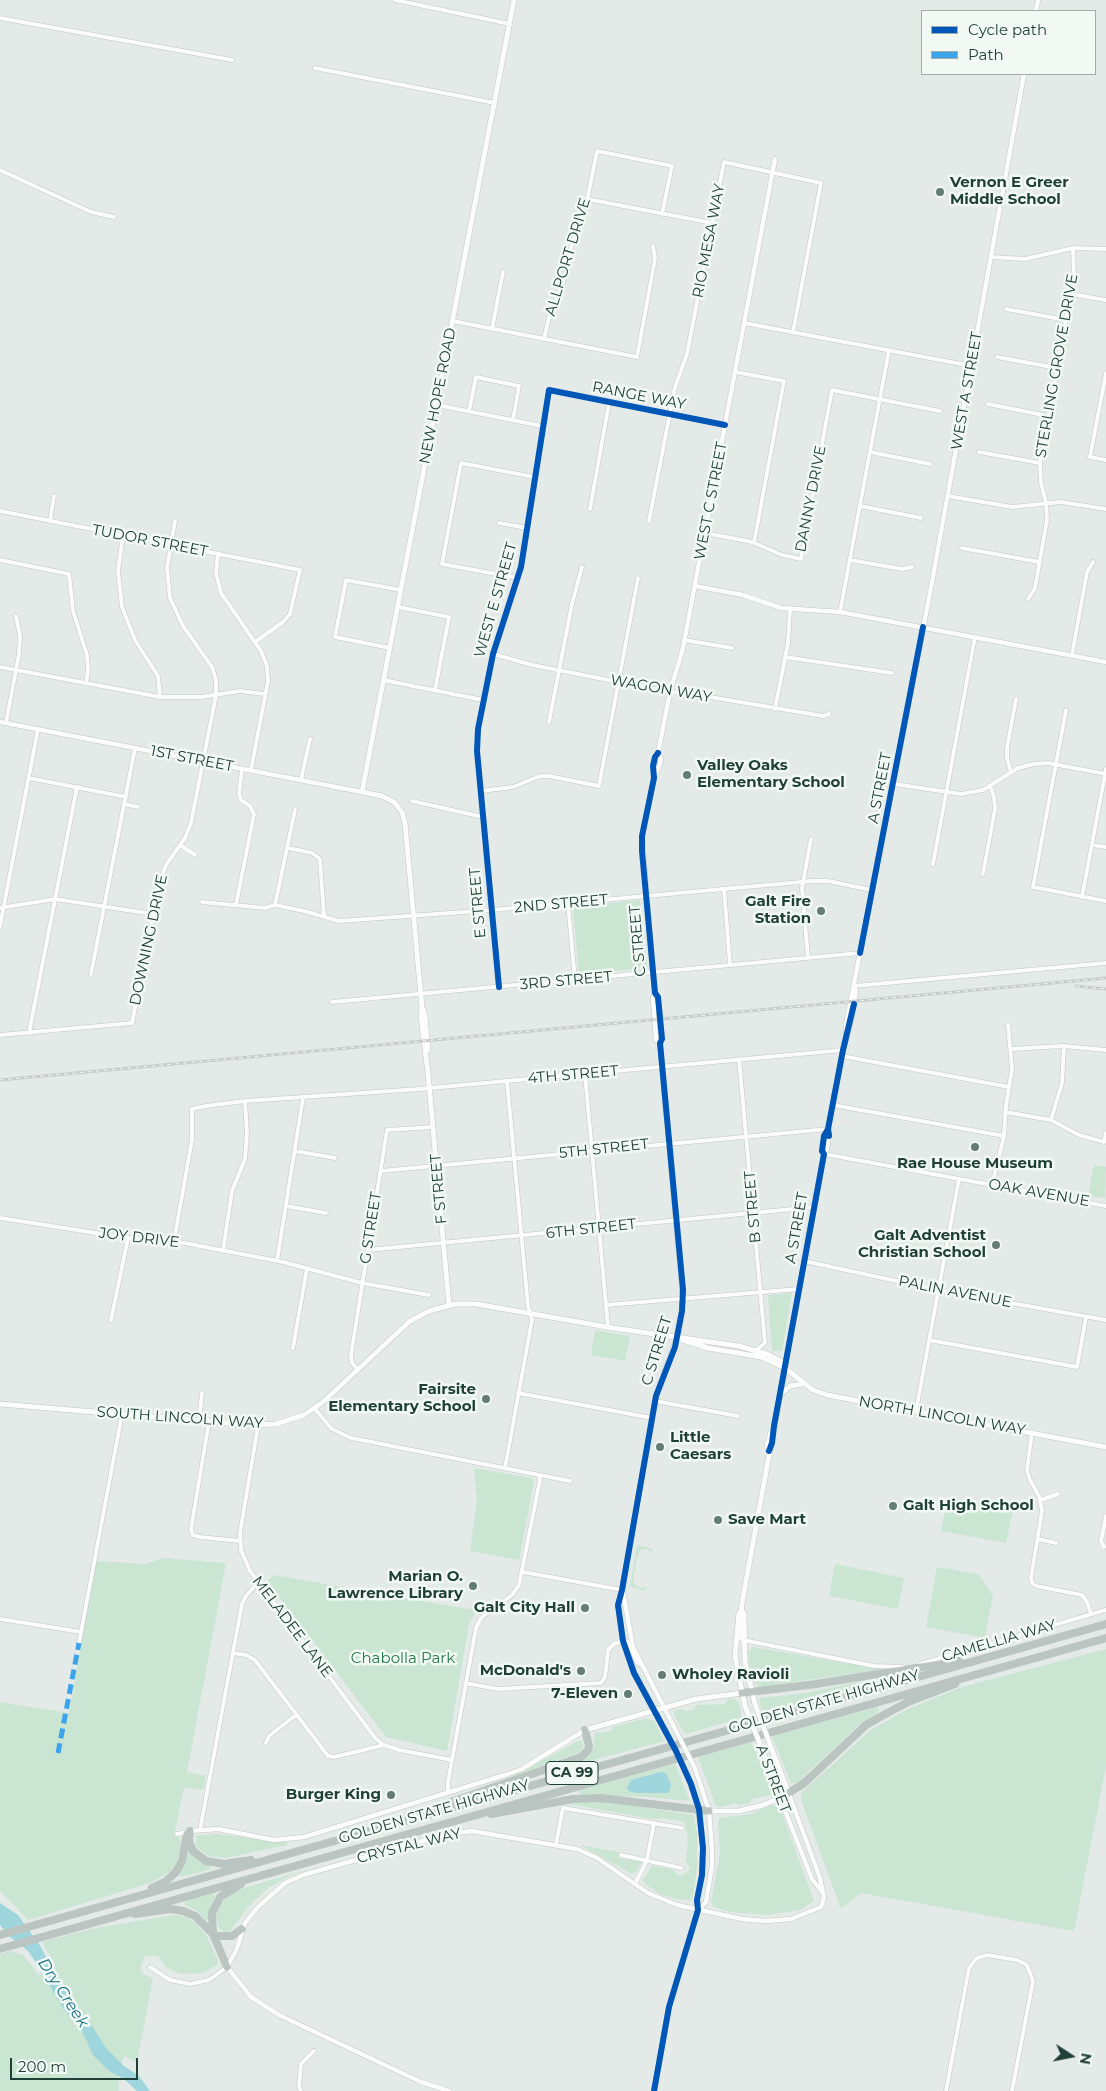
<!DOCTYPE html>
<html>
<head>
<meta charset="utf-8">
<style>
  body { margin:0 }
  #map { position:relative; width:1106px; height:2091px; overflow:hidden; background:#e4eae7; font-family:Montserrat,sans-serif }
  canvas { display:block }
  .legend { position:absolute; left:921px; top:10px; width:175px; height:65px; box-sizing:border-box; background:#f2f9f5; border:1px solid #9eafa9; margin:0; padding:6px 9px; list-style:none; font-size:15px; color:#1f4037 }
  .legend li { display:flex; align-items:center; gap:10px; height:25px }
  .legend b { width:25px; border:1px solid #9eafa9 }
  .north { position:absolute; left:1046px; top:2031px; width:50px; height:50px; -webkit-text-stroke:4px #f2f9f5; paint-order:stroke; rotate:101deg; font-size:14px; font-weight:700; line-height:20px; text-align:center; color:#1f4037 }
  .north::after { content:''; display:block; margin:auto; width:18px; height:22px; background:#1f4037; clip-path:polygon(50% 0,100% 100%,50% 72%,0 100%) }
  .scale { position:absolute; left:10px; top:2058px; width:128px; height:22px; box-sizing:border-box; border:2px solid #1f4037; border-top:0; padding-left:6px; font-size:15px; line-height:18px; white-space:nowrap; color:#1f4037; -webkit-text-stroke:4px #f2f9f5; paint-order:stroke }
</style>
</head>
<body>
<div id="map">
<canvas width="1106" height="2091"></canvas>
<ul class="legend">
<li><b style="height:6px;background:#0057b8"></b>Cycle path</li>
<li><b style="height:6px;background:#3da4ec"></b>Path</li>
</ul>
<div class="north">N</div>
<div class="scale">200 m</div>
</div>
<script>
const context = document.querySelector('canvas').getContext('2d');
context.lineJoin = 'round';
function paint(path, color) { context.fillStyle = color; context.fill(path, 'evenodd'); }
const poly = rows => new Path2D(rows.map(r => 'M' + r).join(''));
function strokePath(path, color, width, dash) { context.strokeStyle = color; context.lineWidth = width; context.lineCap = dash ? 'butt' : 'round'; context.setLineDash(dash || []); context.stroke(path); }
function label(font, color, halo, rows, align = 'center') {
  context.font = font + ' Montserrat,sans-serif'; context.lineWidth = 5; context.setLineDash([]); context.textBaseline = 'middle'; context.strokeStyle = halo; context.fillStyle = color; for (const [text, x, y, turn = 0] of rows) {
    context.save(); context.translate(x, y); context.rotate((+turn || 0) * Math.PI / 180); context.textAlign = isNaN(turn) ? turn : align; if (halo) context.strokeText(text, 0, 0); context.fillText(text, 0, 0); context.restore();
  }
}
paint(poly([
  [640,900,647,968,579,974,573,907],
  [1094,1165,1106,1167,1105,1198,1088,1196],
  [792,1293,782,1350,772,1351,768,1295],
  [595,1330,630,1336,625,1361,591,1355],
  [474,1468,532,1478,534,1481,519,1560,470,1551,477,1499],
  [948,1497,1013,1509,1009,1529,1003,1528,1009,1530,1006,1543,941,1531],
  [637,1545,653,1549,652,1552,646,1549,640,1550,637,1558,633,1582,639,1588,647,1587,644,1591,630,1586],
  [162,1558,226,1563,187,1772,206,1776,203,1790,184,1787,174,1836,179,1837,181,1844,177,1862,171,1871,150,1883,28,1920,0,1891,0,1702,69,1713,96,1561,146,1564],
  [835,1564,904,1578,898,1609,829,1596],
  [937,1567,978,1574,993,1595,985,1638,926,1627],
  [274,1575,474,1610,475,1613,469,1624,447,1751,386,1737,267,1581],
  [753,1647,862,1666,892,1668,759,1687,753,1681,750,1667,748,1652],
  [1106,1649,1106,1766,1074,1931,861,1893,841,1909,801,1800,802,1792,871,1730,906,1710,962,1687],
  [858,1682,859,1686,763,1714,759,1700,760,1698,806,1693],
  [733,1698,739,1703,742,1718,685,1734,674,1715,674,1711,680,1709,686,1711,694,1710,696,1705,725,1704,728,1699],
  [878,1707,879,1712,857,1727,812,1768,798,1783,791,1783,772,1736],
  [646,1718,654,1721,664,1741,583,1763,583,1759,591,1752,594,1747,594,1737,596,1732,601,1733,610,1731,613,1727],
  [578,1741,581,1741,584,1746,580,1752,511,1777],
  [751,1742,772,1791,772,1795,752,1799,750,1803,739,1805,735,1803,721,1807,716,1806,698,1757],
  [675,1764,690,1801,648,1797,580,1795,579,1790],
  [601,1801,693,1815,697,1834,697,1869,693,1896,690,1900,681,1900,662,1895,645,1884,643,1880,652,1866,671,1869,680,1876,688,1872,690,1868,686,1862,688,1840,685,1822,662,1818,651,1819,564,1803],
  [773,1805,780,1808,814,1901,800,1910,767,1915,730,1912,714,1907,711,1902,720,1854,718,1822,720,1818,751,1814],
  [217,1834,287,1842,287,1845,225,1858,208,1856,196,1846,196,1837,198,1835],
  [580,1845,619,1852,618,1858,642,1862,636,1872,632,1874],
  [189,1849,210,1864,211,1869,181,1877,179,1872,187,1851],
  [304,1870,291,1875,267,1889,248,1907,230,1931,225,1932,219,1929,216,1914,219,1904,234,1891],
  [214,1892,215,1898,211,1905,208,1920,206,1921,197,1911,185,1905,184,1900],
  [174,1915,186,1917,197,1924,206,1935,218,1960,217,1965,202,1973,180,1974,166,1967,158,1956,145,1956,140,1968,142,1974,153,1978,137,2062,124,2056,118,2074,119,2091,0,2091,0,1954,10,1951,23,1955,39,1975,55,1964,42,1942,91,1929]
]), '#cbe5d3');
paint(poly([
  [661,1772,666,1773,671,1785,670,1790,667,1793,635,1793,629,1791,627,1788,631,1780],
  [0,1903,18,1915,39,1944,68,1996,87,2018,106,2048,124,2066,139,2076,150,2091,137,2091,124,2079,109,2071,93,2055,82,2031,63,2008,37,1964,28,1951,10,1937,0,1925]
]), '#9fd5dd');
const minor = poly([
  [395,0,510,24],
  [0,18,232,60],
  [315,68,495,103],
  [0,170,91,212,114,217],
  [587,199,712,223],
  [992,257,1025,259,1073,248,1106,249],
  [1071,294,1106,300],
  [1006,309,1066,320],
  [453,321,637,357,655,259,653,246],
  [744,323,972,366],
  [492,329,503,272],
  [544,339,550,313,563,283,573,240,584,216,597,151,672,166,662,214],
  [997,357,1057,368],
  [735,372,784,381,754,543],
  [1106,373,1090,457,1106,460],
  [988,404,1048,416],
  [437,405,542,426],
  [469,411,476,377,519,386,513,420],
  [870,452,930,464],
  [979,452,1040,463],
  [948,496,1012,507,1061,502,1106,509],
  [860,506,921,518],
  [590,509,609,403],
  [0,511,300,570,290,614,283,622,255,642],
  [50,521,54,496],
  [649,521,675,387,687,354,724,162,821,183,793,332],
  [499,523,527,528],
  [705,533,752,542,782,555,801,559,832,390,940,411],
  [123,535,118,571,122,607,135,640,158,676,160,697],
  [962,548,1039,562],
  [218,554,216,573,221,593,261,651,267,666,268,681,251,770],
  [0,560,69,574,73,611,87,655,88,670,86,684],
  [850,560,902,569,912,567],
  [518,578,442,564,461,463,534,477],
  [1028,599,1035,588,1047,520,1046,503,1041,483,1040,463,1074,275,1073,248],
  [398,607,449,617,435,690],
  [840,612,889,350],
  [684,640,732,648],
  [390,648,335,637,346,580,401,590],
  [493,654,532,665,670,692,692,694,823,716,829,714],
  [1072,655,1087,572,1093,562],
  [785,657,892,673],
  [0,667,160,697,201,697,240,691,265,694],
  [383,680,483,700],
  [775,709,788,643,790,609],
  [1066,710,1033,887,1106,901],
  [549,722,572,604,582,567],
  [6,723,19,654,20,636,16,616],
  [1011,772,1007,758,1007,748,1016,699],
  [29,778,126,797],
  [301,780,310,739],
  [894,784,961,794,983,790,1018,768,1034,764,1048,763,1106,774],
  [481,791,513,787,540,776,549,776,599,786,638,578],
  [412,801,483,817],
  [124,804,138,807],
  [180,845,195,855],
  [1092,845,1106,847],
  [288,848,312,853,320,859,324,917],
  [933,864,975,637],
  [983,874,995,809,994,797,990,786],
  [724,889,730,965],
  [1082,897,1106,769],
  [202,902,265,908,275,905,304,911,339,921,492,910,812,881,828,881,872,890],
  [568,903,575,980],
  [236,905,254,814,250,806,241,800,239,794,242,769],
  [275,905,295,810],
  [0,908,55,899,153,914],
  [0,926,38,729],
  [808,958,802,888,811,839],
  [91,974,135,748],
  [854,986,1106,963],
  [499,987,477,751,478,729,493,654,521,567,549,390,725,425],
  [332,1002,860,953],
  [29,1033,77,787],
  [0,1035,132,1023,160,881,166,865,185,838,191,823,216,695,216,680,212,667,183,626,170,598,167,568,175,521],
  [1011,1049,1064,1046,1106,1050],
  [842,1056,1009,1087],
  [739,1059,765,1343,756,1350],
  [585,1074,608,1327],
  [833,1105,1004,1136],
  [1005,1112,1051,1120,1079,1135,1104,1142,1106,1133],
  [1051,1120,1062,1083,1064,1046],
  [295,1151,335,1158],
  [824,1154,1106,1206],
  [381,1171,828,1129],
  [992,1185,1004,1136,1006,1106,1012,1069,1008,1024],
  [286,1206,326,1213],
  [0,1218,128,1238,174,1241,283,1262,362,1283,429,1295],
  [174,1241,192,1140,192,1109,206,1106,245,1101],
  [368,1250,814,1207],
  [223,1251,232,1191,245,1159,247,1133,245,1101,420,1089,843,1050],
  [277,1261,303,1098],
  [804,1261,938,1290,1106,1320],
  [606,1305,799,1289],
  [111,1320,128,1238],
  [929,1340,1077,1367,1086,1317],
  [293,1348,307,1268],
  [358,1370,352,1363,351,1355,387,1130,433,1127],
  [518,1393,652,1418],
  [655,1401,738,1416],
  [315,1409,332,1429,351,1438,570,1481],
  [916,1411,959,1179],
  [199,1421,202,1393],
  [209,1422,191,1529,193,1535,200,1537,240,1541],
  [258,1426,240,1533,241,1550,250,1571,376,1739,384,1745,399,1750,452,1760],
  [1032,1432,1027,1470,1030,1480,1039,1496,1042,1511,1031,1578,1032,1583,1036,1586,1082,1595,1087,1602,1091,1614],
  [505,1468,532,1320,528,1306,507,1081],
  [1041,1500,1058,1494],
  [1038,1539,1056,1543],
  [1104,1547,1101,1541,1106,1516],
  [523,1572,622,1590],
  [0,1619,81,1632],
  [743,1640,874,1666,903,1667],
  [79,1643,122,1414],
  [233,1653,246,1655,255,1660,328,1756,334,1757,384,1745],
  [920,1664,1106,1610],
  [465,1683,498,1689,601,1683,605,1677,608,1650,614,1644,623,1641,628,1642,637,1662,641,1665],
  [266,1743,269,1736,296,1715],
  [448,1792,448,1782,476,1628,481,1618,512,1595,519,1585,540,1480,539,1476],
  [200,1830,242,1604,246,1596,258,1582],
  [177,1834,187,1832],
  [556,1844,563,1808,682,1828],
  [621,1855,681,1868],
  [635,1884,647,1860,654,1823],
  [150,1967,170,1980,190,1984,209,1980,227,1967],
  [301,2091,299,2086,301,2064,314,2051],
  [946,2091,969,1968,977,1958,987,1955,1017,1960,1027,1965,1033,1981,1012,2091]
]);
const tertiary = poly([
  [1036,11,1038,0],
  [695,586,743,595,781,608,840,612,1106,662],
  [0,722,362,792],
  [654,777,659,767,661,759,658,753],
  [655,993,653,998,656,1040,660,1043],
  [846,1036,846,1025,930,593,1024,74],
  [824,1154,827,1149,829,1135,828,1129,843,1050,851,1021,856,991,854,986],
  [785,1368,824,1154,822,1151,824,1136,828,1129],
  [623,1592,633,1647,674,1727],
  [665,1730,634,1673,623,1641,618,1605,622,1590,656,1396,679,1332,683,1299,660,1043,662,1039,658,997,655,993,653,973,642,836,654,778,654,764,658,753,670,692,683,648,775,159],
  [695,1768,709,1811,712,1851,712,1866,706,1902,698,1910],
  [780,1798,812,1879,822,1892],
  [189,1831,218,1829,274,1840,304,1837,508,1774,522,1769,585,1730],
  [449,2091,421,2082,279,2015,251,1997,227,1967,236,1951,245,1923,258,1907,285,1883,303,1875,447,1834,472,1831,577,1849,597,1858,648,1893,677,1905,742,1919,766,1921,791,1919,821,1907,824,1898,820,1878,789,1794],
  [654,2091,669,2007,698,1910,697,1900,702,1875,703,1848,700,1820,695,1797,686,1771]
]);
const secondary = poly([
  [423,1009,425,1016,428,1050],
  [449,1305,428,1073,421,1016,422,1007,405,823,402,812,394,802,382,796,362,792,514,0],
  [680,1339,708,1348,761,1357,785,1368,813,1390,827,1395,1106,1447],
  [780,1395,790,1386,803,1384],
  [0,1404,250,1425,276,1424,304,1415,323,1402,410,1321,429,1311,455,1304,476,1304,613,1328,739,1346,767,1354,782,1362,785,1368],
  [769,1451,767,1446,771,1432],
  [739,1613,735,1656,745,1706],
  [744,1613,745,1662,755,1704],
  [743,1640,739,1635,742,1603,785,1368],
  [585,1730,696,1699,742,1693],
  [771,1747,789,1794],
  [709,1811,739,1811,763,1805,780,1798,762,1749]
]);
const motorway = poly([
  [742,1693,816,1684,959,1661],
  [780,1798,803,1784,866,1725,878,1718,908,1702,955,1684],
  [445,1804,581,1757,588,1750,589,1746,585,1730],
  [491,1814,573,1799,601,1798,709,1811],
  [190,1831,189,1841,193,1851,206,1861,224,1864,251,1860],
  [152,1888,165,1882,176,1872,182,1861,187,1834],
  [135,1914,170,1909,183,1911,195,1916,213,1934,218,1936,232,1936,242,1929],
  [0,1935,1106,1624],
  [0,1949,1106,1638],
  [227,1967,213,1934,212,1913,220,1897,241,1884]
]);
strokePath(minor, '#c1c7c4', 5);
strokePath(tertiary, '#c1c7c4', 5.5);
strokePath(secondary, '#bfc8c4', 6);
strokePath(motorway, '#bcc7c3', 8);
strokePath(minor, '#fbfcfb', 4);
strokePath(tertiary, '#fbfcfb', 4.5);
strokePath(secondary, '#fbfcfb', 5);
strokePath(motorway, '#bac4c1', 7);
const rail = poly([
  [1076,986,1106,989],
  [0,1080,1106,978]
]);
strokePath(rail, '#c7cbca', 3);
strokePath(rail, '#f2f9f5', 1, [4]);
const tertiaryBridge = poly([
  [674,1727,695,1768],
  [665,1730,686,1771]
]);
const secondaryBridge = poly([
  [755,1704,771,1747],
  [745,1706,762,1749]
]);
strokePath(tertiaryBridge, '#c1c7c4', 5.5, []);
strokePath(secondaryBridge, '#bfc8c4', 6, []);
strokePath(tertiaryBridge, '#fbfcfb', 4.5);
strokePath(secondaryBridge, '#fbfcfb', 5);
strokePath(poly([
  [58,1753,79,1643]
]), '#3da4ec', 5, [10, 5]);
strokePath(poly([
  [860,953,923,627],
  [499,987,477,751,478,729,493,654,521,567,549,390,725,425],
  [829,1136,828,1129,843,1050,854,1004],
  [769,1451,772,1443,774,1426,824,1154,822,1151,824,1136,828,1129],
  [654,2091,669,2007,698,1910,697,1900,702,1875,703,1848,699,1809,691,1784,676,1751,634,1673,623,1641,618,1605,622,1590,656,1396,675,1347,682,1311,683,1290,660,1043,662,1039,658,997,655,993,642,851,642,836,654,778,653,766,655,757,658,753]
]), '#0057b8', 6);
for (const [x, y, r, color] of [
  [940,192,5,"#647c75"],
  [687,775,5,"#647c75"],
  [821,911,5,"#647c75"],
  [975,1147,5,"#647c75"],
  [996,1245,5,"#647c75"],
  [486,1399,5,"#647c75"],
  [660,1447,5,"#647c75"],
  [893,1506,5,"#647c75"],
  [718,1520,5,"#647c75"],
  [473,1586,5,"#647c75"],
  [585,1608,5,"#647c75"],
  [581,1671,5,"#647c75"],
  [662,1675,5,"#647c75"],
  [628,1694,5,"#647c75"],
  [391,1795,5,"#647c75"]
]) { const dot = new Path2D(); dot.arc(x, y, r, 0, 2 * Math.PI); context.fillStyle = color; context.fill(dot); strokePath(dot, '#f2f9f5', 2); }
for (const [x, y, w] of [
  [572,1773,52]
]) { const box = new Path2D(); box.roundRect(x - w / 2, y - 11.5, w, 23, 4); context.fillStyle = '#f2f9f5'; context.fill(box); strokePath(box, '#1f4037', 1); }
label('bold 14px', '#1f4037', null, [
  ["CA 99",572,1773]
]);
label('bold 15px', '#1f4037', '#f2f9f5', [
  ["Vernon E Greer",950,183,"left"],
  ["Middle School",950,200,"left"],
  ["Valley Oaks",697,766,"left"],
  ["Elementary School",697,783,"left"],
  ["Galt Fire",811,902],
  ["Station",811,919],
  ["Rae House Museum",975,1164,"center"],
  ["Galt Adventist",986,1236],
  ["Christian School",986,1253],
  ["Fairsite",476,1390],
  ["Elementary School",476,1407],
  ["Little",670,1438,"left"],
  ["Caesars",670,1455,"left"],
  ["Galt High School",903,1506,"left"],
  ["Save Mart",728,1520,"left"],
  ["Marian O.",463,1577],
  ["Lawrence Library",463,1594],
  ["Galt City Hall",575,1608],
  ["McDonald's",571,1671],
  ["Wholey Ravioli",672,1675,"left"],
  ["7-Eleven",618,1694],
  ["Burger King",381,1795]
], 'right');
label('15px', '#1f4037', '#f2f9f5', [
  ["RIO MESA WAY",709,241,-79],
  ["ALLPORT DRIVE",568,257,-73],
  ["STERLING GROVE DRIVE",1057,366,-80],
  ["WEST A STREET",967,391,-80],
  ["NEW HOPE ROAD",438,396,-79],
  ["RANGE WAY",639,396,11],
  ["DANNY DRIVE",811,499,-79],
  ["WEST C STREET",711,501,-79],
  ["TUDOR STREET",150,541,11],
  ["WEST E STREET",496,600,-74],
  ["WAGON WAY",661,689,10],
  ["1ST STREET",192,759,11],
  ["A STREET",880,788,-79],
  ["E STREET",478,903,-95],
  ["2ND STREET",561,904,-5],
  ["DOWNING DRIVE",149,940,-78],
  ["C STREET",638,941,-95],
  ["3RD STREET",566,981,-5],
  ["4TH STREET",573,1075,-5],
  ["5TH STREET",604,1149,-6],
  ["F STREET",439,1189,-95],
  ["OAK AVENUE",1039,1193,10],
  ["B STREET",753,1207,-95],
  ["G STREET",371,1228,-81],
  ["A STREET",797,1228,-80],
  ["6TH STREET",591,1229,-6],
  ["JOY DRIVE",139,1238,7],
  ["PALIN AVENUE",955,1292,11],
  ["C STREET",657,1351,-73],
  ["NORTH LINCOLN WAY",942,1416,10],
  ["SOUTH LINCOLN WAY",180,1418,4],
  ["MELADEE LANE",292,1627,53],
  ["CAMELLIA WAY",999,1641,-16],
  ["GOLDEN STATE HIGHWAY",824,1702,-16],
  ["A STREET",773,1779,69],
  ["GOLDEN STATE HIGHWAY",434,1812,-16],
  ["CRYSTAL WAY",409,1846,-14]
]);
label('15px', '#247b45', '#f2f9f5', [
  ["Chabolla Park",403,1659]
]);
label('italic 16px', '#127183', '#f2f9f5', [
  ["Dry Creek",63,1993,57]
]);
</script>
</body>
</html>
